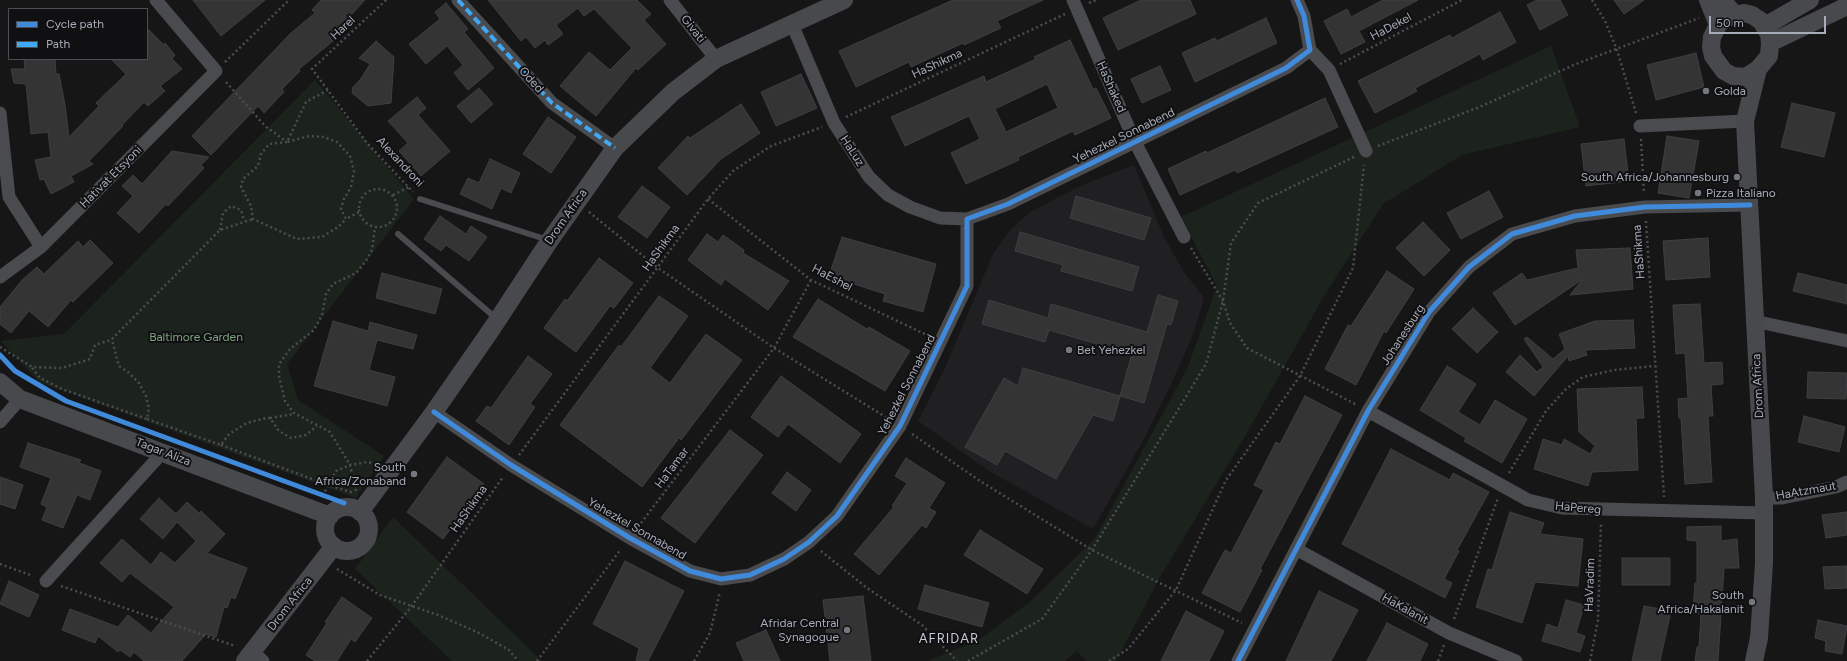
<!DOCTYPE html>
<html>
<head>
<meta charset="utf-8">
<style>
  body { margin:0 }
  #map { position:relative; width:1847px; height:661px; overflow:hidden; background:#161616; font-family:Figtree,sans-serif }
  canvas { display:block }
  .legend { position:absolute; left:8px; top:8px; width:140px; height:52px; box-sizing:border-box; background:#101012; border:1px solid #4c4e54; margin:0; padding:5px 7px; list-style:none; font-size:12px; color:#a6acb8 }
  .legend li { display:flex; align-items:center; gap:8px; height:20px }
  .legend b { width:20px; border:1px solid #4c4e54 }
  .scale { position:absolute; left:1709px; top:16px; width:117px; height:18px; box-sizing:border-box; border:2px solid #a6acb8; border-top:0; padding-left:5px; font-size:12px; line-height:14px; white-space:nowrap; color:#a6acb8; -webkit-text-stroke:3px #101012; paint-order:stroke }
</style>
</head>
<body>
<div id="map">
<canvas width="1847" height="661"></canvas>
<ul class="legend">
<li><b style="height:5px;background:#408adc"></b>Cycle path</li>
<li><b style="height:5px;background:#3fa9f5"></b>Path</li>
</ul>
<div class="scale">50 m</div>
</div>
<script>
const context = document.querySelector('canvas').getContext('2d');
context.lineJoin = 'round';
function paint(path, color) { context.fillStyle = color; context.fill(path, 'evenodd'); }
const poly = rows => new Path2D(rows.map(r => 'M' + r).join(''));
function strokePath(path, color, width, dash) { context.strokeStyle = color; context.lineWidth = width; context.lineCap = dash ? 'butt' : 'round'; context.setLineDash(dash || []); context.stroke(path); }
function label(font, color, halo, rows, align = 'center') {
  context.font = font + ' Figtree,sans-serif'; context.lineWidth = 4; context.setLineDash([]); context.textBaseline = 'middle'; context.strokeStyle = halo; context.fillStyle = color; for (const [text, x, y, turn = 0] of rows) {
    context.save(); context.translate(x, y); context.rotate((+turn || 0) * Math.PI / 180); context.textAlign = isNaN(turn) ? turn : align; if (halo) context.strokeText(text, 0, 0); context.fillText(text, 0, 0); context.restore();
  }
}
paint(poly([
  [1134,165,1164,237,1184,272,1204,298,1194,332,1173,380,1145,437,1093,529,989,471,918,421,945,368,993,254,1010,230,1030,212,1051,201,1085,184]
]), '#202022');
paint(poly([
  [1551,46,1580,127,1462,155,1383,204,1324,296,1247,433,1160,577,1116,661,1086,661,1077,651,1065,661,928,661,980,639,1031,601,1095,538,1187,369,1217,286,1181,217],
  [315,80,414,199,287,364,298,400,384,456,356,498,39,382,1,341,64,334],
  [393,517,542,661,452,661,355,569]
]), '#1c231d');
const building = poly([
  [193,0,265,0,221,36,193,0],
  [321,0,365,0,330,38,333,41,299,69,300,71,282,89,284,92,264,113,258,106,211,155,192,136,291,33,315,13,312,10,321,0],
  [488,0,637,0,651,14,644,20,666,44,638,70,636,68,596,116,560,86,589,52,610,70,632,48,594,9,584,16,578,8,556,25,563,34,548,45,545,40,535,48,526,37,521,41,488,0],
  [953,0,1043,0,997,21,1001,28,964,45,963,43,911,67,909,62,856,87,839,51,953,0],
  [1141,0,1190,0,1196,14,1118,50,1103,18,1141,0],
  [1383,0,1418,0,1359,31,1365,42,1341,54,1324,21,1347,9,1351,17,1383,0],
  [1537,0,1560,0,1568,15,1540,30,1527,5,1537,0],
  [1614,0,1644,0,1624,14,1614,0],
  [446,3,468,29,464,32,494,68,468,90,454,73,463,65,447,46,426,64,409,44,440,19,435,12,446,3],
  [1500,12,1516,42,1483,60,1480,54,1415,88,1417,91,1375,113,1358,81,1450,35,1452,38,1500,12],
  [1266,18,1277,43,1195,82,1182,53,1215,38,1217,41,1266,18],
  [147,28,164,45,165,43,175,55,172,59,182,69,160,86,165,91,148,106,144,102,122,125,123,126,89,161,93,164,71,176,74,182,51,194,44,179,40,180,35,160,51,157,48,132,31,134,26,84,14,83,11,69,25,69,24,59,55,59,56,74,59,74,65,105,69,137,99,106,96,103,126,74,111,59,147,59,147,28],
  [1070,40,1093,89,1096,88,1111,118,1075,135,1073,131,1018,157,1019,160,966,184,951,153,980,139,969,116,905,146,891,117,984,76,986,82,1036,59,1034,57,1070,40],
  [1047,84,1058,108,1006,132,995,109,1047,84],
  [376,41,394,57,391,103,368,106,352,93,353,87,360,80,370,64,359,58,376,41],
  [1696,53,1704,87,1656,100,1647,65,1696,53],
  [1160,66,1171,90,1142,103,1131,79,1160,66],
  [801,74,817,108,776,126,761,92,801,74],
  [479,88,493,104,471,123,457,106,479,88],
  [417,97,426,108,418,115,450,151,421,176,399,151,408,143,388,121,417,97],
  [1325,98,1338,127,1237,173,1235,170,1180,195,1168,169,1206,151,1207,153,1325,98],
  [1792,103,1835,113,1824,157,1781,147,1792,103],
  [741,104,760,133,721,159,687,195,658,168,688,136,690,138,741,104],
  [548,117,576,137,551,173,523,154,548,117],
  [1667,136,1699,141,1689,198,1658,193,1667,136],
  [1624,139,1629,181,1586,186,1581,144,1624,139],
  [172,151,209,157,201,165,204,168,168,206,166,204,139,233,117,213,133,196,122,186,133,175,142,184,172,151],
  [490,159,520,173,511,193,501,188,492,209,460,194,468,178,479,183,490,159],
  [642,186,670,207,647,238,618,217,642,186],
  [1489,191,1503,217,1461,239,1447,213,1489,191],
  [1076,196,1151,218,1144,240,1070,218,1076,196],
  [440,216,466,234,471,226,487,237,469,261,446,245,441,251,424,239,440,216],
  [1423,222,1450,250,1424,276,1396,248,1423,222],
  [1020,232,1139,267,1132,291,1061,271,1063,265,1015,251,1020,232],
  [707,234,718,242,723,235,744,250,743,253,789,281,768,310,725,279,721,285,688,260,707,234],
  [842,237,936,264,923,312,883,301,885,294,829,276,842,237],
  [1708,238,1710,277,1666,280,1663,241,1708,238],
  [90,240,113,263,73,302,71,300,48,327,29,311,11,333,0,324,0,307,23,279,37,267,44,274,78,241,83,247,90,240],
  [1630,248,1633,289,1570,295,1583,279,1515,325,1493,293,1522,273,1527,280,1578,268,1576,250,1630,248],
  [599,258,633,283,614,308,610,306,576,352,544,328,565,299,567,301,599,258],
  [1387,271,1414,289,1386,333,1384,331,1356,385,1325,369,1348,325,1351,326,1387,271],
  [382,273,442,289,435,314,376,298,382,273],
  [1798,273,1847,285,1847,304,1793,291,1798,273],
  [1158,295,1178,301,1171,325,1167,324,1144,403,1120,396,1132,354,1049,330,1045,342,982,324,989,300,1048,318,1051,304,1147,332,1158,295],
  [659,296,688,316,650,368,670,383,706,334,742,360,681,440,679,438,642,487,560,425,619,345,621,347,659,296],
  [818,299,867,329,869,327,910,351,885,391,793,337,818,299],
  [1700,304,1704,363,1722,362,1723,384,1711,385,1713,416,1708,416,1712,482,1685,484,1681,418,1679,418,1678,399,1688,398,1685,353,1676,354,1673,305,1700,304],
  [1473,308,1498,332,1477,353,1452,329,1473,308],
  [1633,320,1635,348,1585,350,1587,355,1569,361,1568,356,1534,396,1506,372,1520,355,1537,372,1543,367,1524,339,1527,337,1553,359,1565,349,1559,334,1595,321,1633,320],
  [333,321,368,331,370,322,417,335,413,349,377,340,369,370,395,377,387,406,314,386,333,321],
  [528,356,552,374,530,404,535,407,509,445,476,421,487,406,491,408,528,356],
  [1447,366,1476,384,1458,412,1480,425,1495,400,1527,419,1502,463,1464,441,1466,438,1420,410,1447,366],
  [1023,368,1120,396,1113,421,1093,415,1056,479,1005,451,997,465,965,447,1004,378,1018,386,1023,368],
  [1808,372,1847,373,1846,399,1807,398,1808,372],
  [781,376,861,434,840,463,788,424,778,437,751,417,781,376],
  [1642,387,1644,418,1636,418,1638,470,1592,472,1588,486,1534,469,1543,439,1562,445,1564,439,1590,454,1595,446,1579,432,1577,389,1642,387],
  [1305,396,1342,415,1260,569,1262,570,1240,612,1202,593,1225,550,1231,553,1264,490,1254,485,1276,442,1280,444,1305,396],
  [1804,416,1845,427,1839,452,1798,442,1804,416],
  [730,430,763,455,695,543,661,518,730,430],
  [28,443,81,460,79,463,101,471,90,500,77,495,63,528,42,520,47,507,41,504,51,478,20,467,28,443],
  [1391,449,1450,480,1453,473,1489,492,1457,550,1459,551,1444,579,1452,583,1445,598,1342,544,1391,449],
  [447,457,484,484,443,539,407,512,447,457],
  [906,458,945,483,929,508,936,512,926,528,922,525,879,575,854,554,894,507,892,506,907,483,895,476,906,458],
  [787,472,811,490,796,511,772,493,787,472],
  [0,477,23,485,15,509,0,504,0,477],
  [159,498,176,514,187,502,199,513,201,511,225,534,207,553,247,568,235,599,231,597,227,608,224,607,216,637,206,634,182,661,144,661,134,652,130,657,120,650,118,652,98,636,95,643,62,630,70,609,118,627,128,615,151,633,174,607,130,573,122,582,100,563,122,539,151,565,161,552,175,563,196,541,177,522,163,539,140,519,159,498],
  [1510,512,1544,523,1540,534,1583,539,1578,586,1535,582,1522,623,1476,607,1488,569,1492,570,1510,512],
  [1847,512,1847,535,1826,538,1822,515,1847,512],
  [1721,526,1721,541,1737,539,1739,568,1724,568,1718,661,1695,661,1697,647,1699,647,1701,614,1693,613,1695,583,1697,583,1697,541,1687,540,1687,527,1721,526],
  [980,530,1043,569,1027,594,964,555,980,530],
  [1622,558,1670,558,1670,585,1622,585,1622,558],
  [625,561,684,591,648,661,636,661,639,648,593,624,625,561],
  [1847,566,1847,588,1825,589,1823,567,1847,566],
  [9,581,39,595,29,617,0,604,9,581],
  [925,585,989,603,982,627,918,609,925,585],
  [1319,591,1358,610,1331,661,1286,661,1319,591],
  [863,596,871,661,830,661,823,600,863,596],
  [342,597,372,618,355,642,351,639,337,661,315,661,306,655,327,623,325,622,342,597],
  [1566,600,1584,605,1576,633,1585,636,1580,652,1542,641,1547,624,1558,628,1566,600],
  [1644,606,1671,611,1660,661,1632,661,1644,606],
  [1186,611,1224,631,1209,661,1161,661,1186,611],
  [1818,620,1847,626,1842,654,1825,651,1826,641,1815,638,1818,620],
  [1387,623,1428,644,1420,661,1367,661,1387,623],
  [766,630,780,661,744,661,736,643,766,630]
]);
paint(building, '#343435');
strokePath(building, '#3e3f42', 1);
strokePath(poly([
  [386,0,312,69,367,143,413,192],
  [1592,0,1605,21,1617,50,1636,113],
  [1089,3,1096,0],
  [225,62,289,0],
  [1340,64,1462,0],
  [226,82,265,126,287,142],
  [328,90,306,102,287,142,309,136,324,137,337,142,350,156,354,171,351,187,344,199,341,209,346,219,359,212],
  [846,117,1065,14],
  [1641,139,1644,194],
  [287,142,269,144,261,154,258,166,243,179,241,187,251,206,253,219,297,239,322,237,338,227,346,219],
  [1378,146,1477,108,1576,64,1699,18],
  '359 208a19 19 0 1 1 38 0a19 19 0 1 1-38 0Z',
  [393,195,409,187],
  [708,199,811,280,929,336],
  [589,212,658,268,774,348,889,419],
  [1646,221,1664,497],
  [220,230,223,213,231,206,241,210,244,221],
  [1191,248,1223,301,1230,323,1247,348,1357,405],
  [0,347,32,367,62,368,90,359,95,345,111,340,220,230,253,219],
  [32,368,40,378,62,389,147,419,149,408,146,396,139,383,128,372,119,366,112,340],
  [270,418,294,414],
  [147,419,221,445,229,434,247,423,266,418,270,418,279,431,291,438,306,435,317,426],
  [912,434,980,481,1092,550,1242,623],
  [221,445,328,485,336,471,350,465,368,462,376,464],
  [519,455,708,199,733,171,771,146,822,127],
  [1509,473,1546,411,1566,389,1583,377,1614,370,1655,366],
  [356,491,350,465,330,432,294,413,285,401,279,376,279,364,290,349,314,330,322,315,326,294,333,284,356,273,366,261,372,250,375,227],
  [323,496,328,485,354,493],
  [638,527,774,348,811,280],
  [821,551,867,588,922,625,957,661],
  [0,564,33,576],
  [337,569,380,595,438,615,479,633,509,650,518,661],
  [61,586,235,646],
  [1454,619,1498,498],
  [367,661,411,607,503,477],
  [537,661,621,549],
  [694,661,710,633,720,592],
  [968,661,1042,619,1092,550,1206,364,1223,301,1231,243,1258,203,1354,157],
  [1109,661,1128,649,1176,590,1226,480,1300,376,1353,268,1364,165],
  [1438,661,1444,645],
  [1590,661,1598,620,1601,522]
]), '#4c4d51', 2.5, [2, 3]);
strokePath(poly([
  [420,199,548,240],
  [398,234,497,319]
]), '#4a4b4f', 6);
strokePath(poly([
  [458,0,552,103,615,148],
  [670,0,716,59],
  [1073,0,1135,142,1184,237],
  [792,24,834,123,869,177,888,195,910,207,940,218,967,219],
  [1310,50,1329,70,1366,151],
  [0,113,9,197,41,247],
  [1640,126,1745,121],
  [0,277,41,247,216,71,156,0],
  [1754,321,1847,341],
  [1368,411,1528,500,1562,508,1764,513],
  [434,412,511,465,630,538,690,571,721,579,750,575,784,559,809,542,837,516,900,426,967,286,967,219,1008,204,1286,68,1310,50,1304,16,1297,0],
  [0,422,20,399],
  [1764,498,1782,498,1836,487,1847,482],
  [1296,549,1449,633,1516,661],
  [46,581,163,452],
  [253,652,263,661],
  [1238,661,1368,411,1429,312,1469,267,1512,234,1575,216,1645,207,1750,205]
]), '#4a4b4f', 13);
strokePath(poly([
  [1708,0,1718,25],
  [1722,0,1735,15],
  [1744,13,1752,15,1761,21,1769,34,1770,43,1769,56,1758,69,1746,77,1733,76,1724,71,1713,56,1711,47,1712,37,1718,25,1726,18,1744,13],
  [1765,26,1810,0],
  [1770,43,1847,6],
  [0,382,20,399,330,516],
  '325 529a22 22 0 1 1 44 0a22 22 0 1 1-44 0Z',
  [360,512,434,412,491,330,550,240,615,148,673,92,716,59,844,0],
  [245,661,334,546],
  [1754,661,1759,638,1764,563,1764,498,1745,121,1758,69]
]), '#48494d', 18);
strokePath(poly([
  [458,0,552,103,615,148]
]), '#3fa9f5', 4, [8, 4]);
strokePath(poly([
  [0,355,15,371,66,401,344,503],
  [434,412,511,465,630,538,690,571,721,579,750,575,784,559,809,542,837,516,900,426,967,286,967,219,1008,204,1286,68,1310,50,1304,16,1297,0],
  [1238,661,1368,411,1429,312,1469,267,1512,234,1575,216,1645,207,1750,205]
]), '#408adc', 5);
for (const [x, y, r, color] of [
  [1706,91,4,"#74787f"],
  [1737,177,4,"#74787f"],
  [1698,193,4,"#74787f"],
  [1069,350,4,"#74787f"],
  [414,474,4,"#74787f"],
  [1752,602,4,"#74787f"],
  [847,630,4,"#74787f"]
]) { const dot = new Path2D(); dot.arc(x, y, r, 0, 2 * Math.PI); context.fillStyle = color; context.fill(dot); strokePath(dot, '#101012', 1.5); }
label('12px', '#a6acb8', '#101012', [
  ["HaDekel",1391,27,-28],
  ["Harel",343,28,-43],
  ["Givati",693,29,52],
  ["HaShikma",937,64,-25],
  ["Oded",531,80,48],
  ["HaShaked",1111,87,66],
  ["Yehezkel Sonnabend",1124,136,-26],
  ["HaLuz",852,151,57],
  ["Alexandroni",400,162,47],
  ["Hativat Etsyoni",111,177,-45],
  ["Drom Africa",566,217,-55],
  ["HaShikma",661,248,-54],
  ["HaShikma",1639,252,-94],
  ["HaEshel",832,278,28],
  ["Johanesburg",1403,335,-57],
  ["Yehezkel Sonnabend",907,385,-63],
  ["Drom Africa",1758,386,-93],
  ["Tagar Aliza",163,452,21],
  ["HaTamar",672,468,-53],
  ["HaAtzmaut",1806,491,-10],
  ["HaPereg",1578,508,5],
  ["HaShikma",469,509,-55],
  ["Yehezkel Sonnabend",637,529,30],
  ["HaVradim",1590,585,-88],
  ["Drom Africa",290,604,-52],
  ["HaKalanit",1405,609,29]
]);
label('12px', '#a6acb8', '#101012', [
  ["Golda",1714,91,"left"],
  ["South Africa/Johannesburg",1729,177],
  ["Pizza Italiano",1706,193,"left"],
  ["Bet Yehezkel",1077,350,"left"],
  ["South",406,467],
  ["Africa/Zonaband",406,481],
  ["South",1744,595],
  ["Africa/Hakalanit",1744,609],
  ["Afridar Central",839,623],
  ["Synagogue",839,637]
], 'right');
label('12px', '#7ca47e', '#101012', [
  ["Baltimore Garden",196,337]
]);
context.letterSpacing = '1px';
label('13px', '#c7cbd4', '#101012', [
  ["AFRIDAR",949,639]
]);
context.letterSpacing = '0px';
</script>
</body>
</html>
